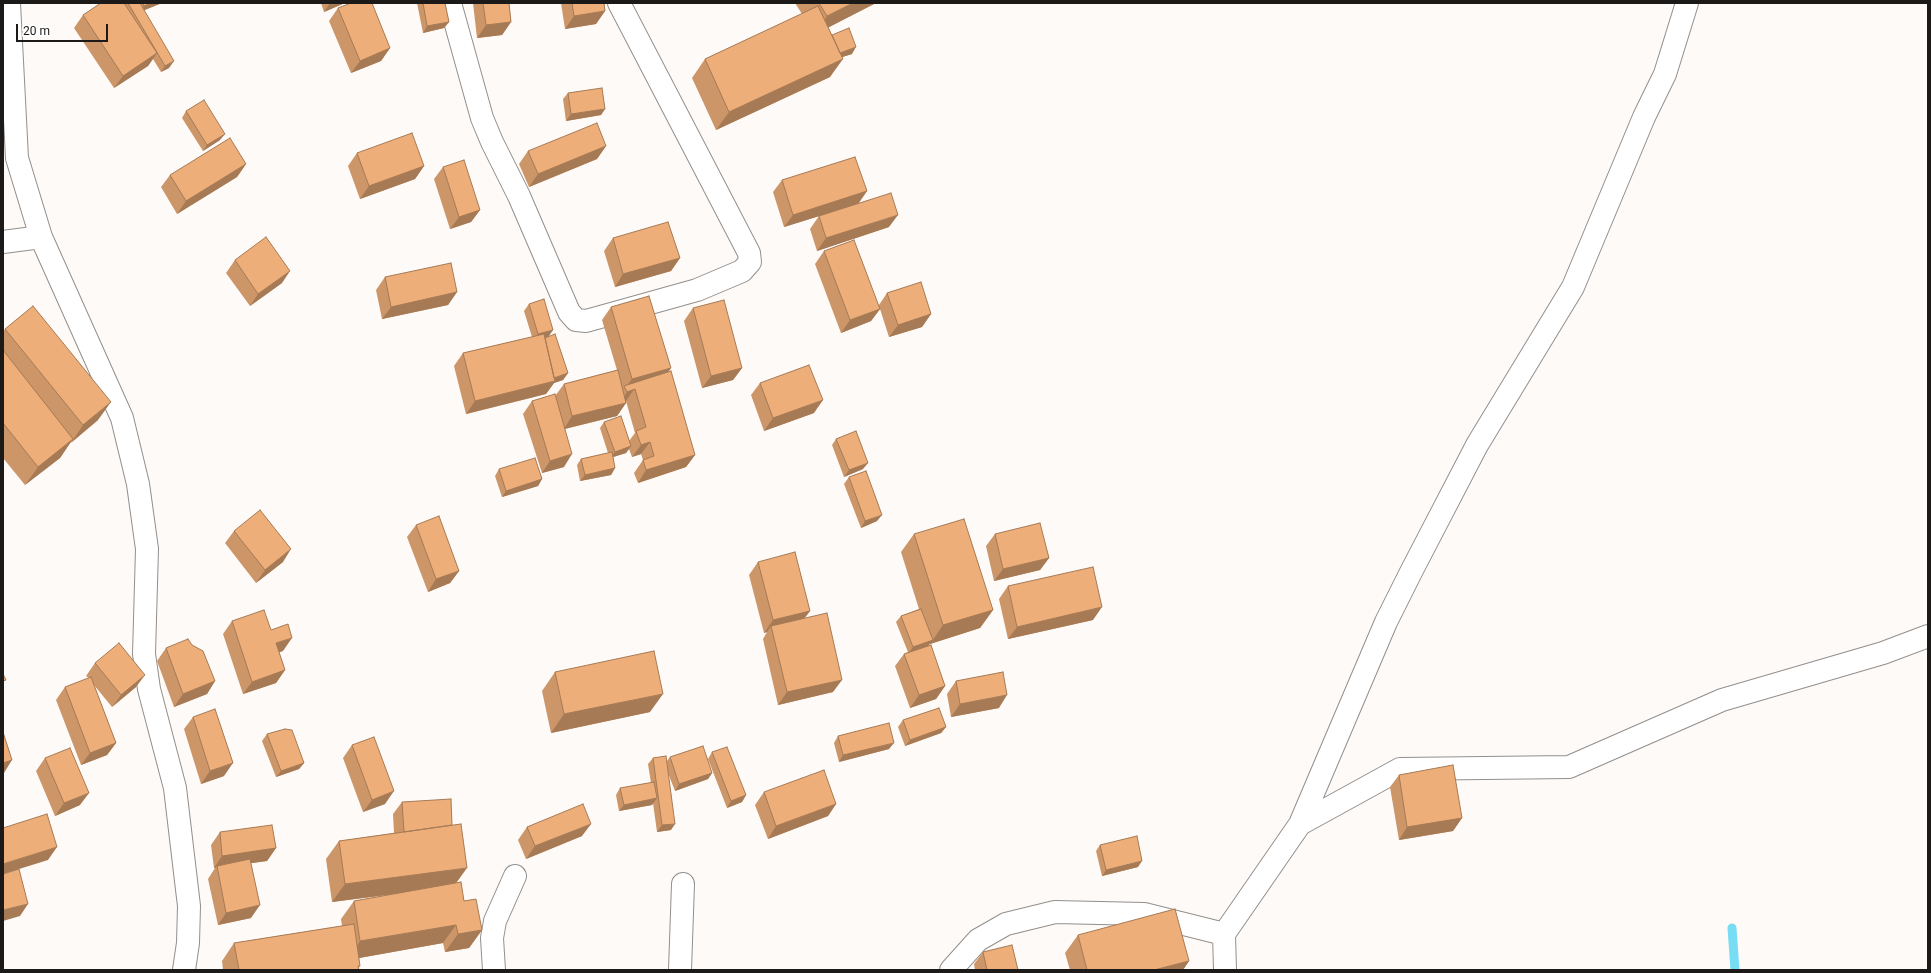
<!DOCTYPE html>
<html>
<head>
<meta charset="utf-8">
<style>
  body { margin:0 }
  #map { position:relative; width:1931px; height:973px; overflow:hidden; background:#fefaf8; font-family:Roboto,sans-serif }
  canvas { display:block }
  .frame { position:absolute; inset:0; border:4px solid #1b1a19; pointer-events:none }
  .scale { position:absolute; left:16px; top:24px; width:92px; height:18px; box-sizing:border-box; border:2px solid #1b1a19; border-top:0; padding-left:5px; font-size:12px; line-height:14px; white-space:nowrap; color:#1b1a19; -webkit-text-stroke:3px #fff; paint-order:stroke }
</style>
</head>
<body>
<div id="map">
<canvas width="1931" height="973"></canvas>
<div class="frame"></div>
<div class="scale">20 m</div>
</div>
<script>
const context = document.querySelector('canvas').getContext('2d');
context.lineJoin = 'round';
const poly = rows => new Path2D(rows.map(r => 'M' + r).join(''));
function strokePath(path, color, width, dash) { context.strokeStyle = color; context.lineWidth = width; context.lineCap = dash ? 'butt' : 'round'; context.setLineDash(dash || []); context.stroke(path); }
function paint(path, color) { context.fillStyle = color; context.fill(path, 'evenodd'); }
strokePath(poly([
  [1732,928,1735,970]
]), '#76ddf4', 9);
const minor = poly([
  [9,3,17,158,41,237,122,418,138,484,147,549,144,654,149,689,175,788,189,906,188,943,184,970],
  [450,3,482,118,492,142,519,196,569,312,576,320,586,321,697,290,742,271,750,262,749,253,619,3],
  [3,242,41,237],
  [1300,824,1386,622,1411,572,1477,445,1573,287,1644,117,1665,74,1687,3],
  [494,970,492,938,495,921,515,876],
  [680,970,683,884],
  [951,970,978,940,1006,924,1055,912,1144,914,1224,934],
  [1225,970,1224,934,1300,824,1400,769,1569,767,1722,700,1883,653,1928,636]
]);
strokePath(minor, '#928f8d', 24);
strokePath(minor, '#fff', 22);
paint(poly([
  [101,3,162,3,144,10,169,68,161,72,153,59,148,66,114,88,74,28,83,15],
  [321,3,345,3,324,12],
  [417,3,445,3,449,22,444,28,423,33],
  [473,3,509,3,511,22,502,35,477,38],
  [561,3,604,3,605,11,596,24,565,29],
  [795,3,876,3,828,27,832,35,852,54,842,57,830,77,716,130,692,78,705,59,802,14],
  [338,8,390,48,381,61,351,73,329,21],
  [568,93,605,109,601,115,566,121,563,99],
  [186,111,220,140,203,151,182,118],
  [606,146,597,159,529,187,519,164,528,151],
  [357,153,424,166,415,179,360,199,348,166],
  [246,164,237,177,177,214,161,187,170,175],
  [443,167,480,210,471,222,450,229,434,179],
  [782,180,867,191,858,204,784,227,773,192],
  [819,216,889,227,817,251,810,229],
  [613,238,680,258,671,271,615,287,604,251],
  [824,251,879,305,887,293,931,314,922,327,889,337,880,309,871,321,841,333,815,264],
  [235,260,282,283,250,306,226,273],
  [385,277,457,292,448,305,382,319,376,290],
  [529,304,549,336,568,373,563,380,554,383,546,394,466,414,454,366,463,353,532,337,524,311],
  [611,307,671,368,668,372,695,455,686,467,638,483,634,473,643,460,641,454,632,457,629,449,626,453,613,457,615,468,611,475,580,481,577,465,581,459,608,453,600,428,604,422,629,441,635,433,626,401,626,403,617,416,565,429,564,467,542,473,523,414,532,401,555,396,564,384,617,370,602,320],
  [693,308,742,368,733,380,702,388,684,321],
  [5,329,98,420,70,443,60,458,25,485,3,458,3,332],
  [760,383,814,413,764,431,751,395],
  [836,439,863,469,844,477,832,445],
  [499,469,542,479,538,486,502,497,495,476],
  [849,477,877,521,861,528,844,484],
  [416,525,459,571,450,583,428,592,407,537],
  [234,531,283,562,256,583,225,543],
  [914,534,993,610,980,628,930,644,930,643,929,645,945,686,936,699,910,708,895,666,904,654,908,652,896,622,901,616,919,609,901,552],
  [995,534,1049,558,1040,570,994,581,986,546],
  [758,562,810,611,804,618,833,692,778,705,763,639,767,632,764,633,749,575],
  [1008,586,1093,620,1008,639,999,599],
  [232,621,271,630,283,651,279,652,285,670,276,683,243,694,223,634],
  [192,645,215,681,207,694,174,707,157,661,166,648],
  [95,663,136,687,112,707,94,685,116,743,107,755,81,765,56,700,65,687,89,678,86,676],
  [555,672,650,712,551,733,542,691],
  [956,681,999,708,951,717,947,694],
  [193,717,224,776,201,784,184,729],
  [903,720,946,727,941,733,905,746,898,727],
  [267,734,304,763,299,769,276,777,262,741],
  [838,736,889,749,839,762,834,743],
  [352,745,385,804,363,812,343,758],
  [712,752,746,795,742,802,727,808,708,759],
  [670,757,712,773,708,779,675,791,668,773,671,830,657,832,653,803,652,805,619,811,616,795,620,788,651,783,648,764,653,758,667,761],
  [45,758,80,805,55,816,36,771],
  [1399,775,1462,818,1453,831,1399,840,1390,787],
  [764,792,836,804,828,816,768,839,755,805],
  [402,802,456,883,464,901,482,930,469,948,445,952,443,943,359,958,360,966,358,969,359,970,223,970,222,961,234,943,342,926,341,919,354,901,388,895,332,902,326,859,339,841,394,833,393,814],
  [527,827,582,836,526,859,518,840],
  [220,832,276,848,267,861,251,863,251,918,218,925,208,879,215,868,214,868,211,845],
  [1100,845,1138,867,1102,876,1096,851],
  [1078,935,1189,961,1183,970,1070,970,1065,953],
  [983,952,1018,970,975,970,974,964]
]), '#cc9668');
paint(poly([
  [151,3,162,3,140,12,144,6],
  [330,3,345,3,324,12],
  [853,3,876,3,814,35,827,16],
  [605,11,596,24,565,29,574,16],
  [449,22,444,28,423,33,427,26],
  [511,22,502,35,477,38,486,25],
  [856,47,852,54,827,62,832,56],
  [390,48,381,61,351,73,360,61],
  [157,53,148,66,114,88,123,76],
  [843,59,830,77,716,130,729,112],
  [174,61,169,68,161,72,165,66],
  [605,109,601,115,566,121,571,114],
  [225,134,220,140,203,151,207,145],
  [606,146,597,159,529,187,538,174],
  [246,164,237,177,177,214,186,201],
  [424,166,415,179,360,199,369,186],
  [867,191,858,204,784,227,793,215],
  [480,210,471,222,450,229,459,217],
  [898,215,889,227,817,251,826,238],
  [680,258,671,271,615,287,623,274],
  [290,271,282,283,250,306,258,294],
  [457,292,448,305,382,319,391,307],
  [880,309,871,321,841,333,850,320],
  [931,314,922,327,889,337,898,325],
  [553,330,549,336,533,341,538,334],
  [671,368,662,381,634,389,626,401,618,405,627,392,625,388,632,379],
  [742,368,733,380,702,388,711,376],
  [568,373,563,380,554,383,546,394,466,414,475,401,553,379],
  [823,400,814,413,764,431,773,418],
  [111,402,98,420,71,443,83,425],
  [626,403,617,416,564,429,572,416],
  [73,439,60,458,25,485,38,467],
  [650,442,641,454,632,457,641,445],
  [631,446,626,453,610,458,615,452],
  [572,454,564,467,542,473,550,461],
  [695,455,686,467,638,483,646,470],
  [868,463,863,469,844,477,849,470],
  [615,468,611,475,580,481,585,475],
  [542,479,538,486,502,497,506,491],
  [882,515,877,521,861,528,865,521],
  [291,549,283,562,256,583,265,570],
  [1049,558,1040,570,994,581,1003,569],
  [459,571,450,583,428,592,436,579],
  [1102,607,1093,620,1008,639,1017,627],
  [993,610,980,628,930,644,943,625],
  [810,611,801,623,771,626,767,632,764,633,773,620],
  [292,638,283,651,267,656,276,643],
  [933,640,928,646,908,654,913,647],
  [285,670,276,683,243,694,252,682],
  [145,675,136,687,112,707,121,695],
  [842,680,833,692,778,705,787,692],
  [215,681,207,694,174,707,183,694],
  [945,686,936,699,910,708,919,695],
  [663,694,650,712,551,733,564,714],
  [1007,695,999,708,951,717,960,704],
  [946,727,941,733,905,746,910,740],
  [116,743,107,755,81,765,90,753],
  [894,743,889,749,839,762,843,755],
  [12,760,4,773,3,773,3,763],
  [233,763,224,776,201,784,210,771],
  [304,763,299,769,276,777,281,771],
  [712,773,708,779,675,791,679,784],
  [394,791,385,804,363,812,372,800],
  [89,793,80,805,55,816,64,803],
  [746,795,742,802,727,808,731,801],
  [657,798,652,805,619,811,624,805],
  [836,804,828,816,768,839,776,826],
  [1462,818,1453,831,1399,840,1407,827],
  [591,824,582,836,526,859,535,846],
  [675,824,671,830,657,832,662,825],
  [57,847,48,860,3,874,3,864],
  [276,848,267,861,217,868,217,866,215,868,214,868,222,856],
  [1142,861,1138,867,1102,876,1106,870],
  [467,868,454,886,332,902,345,884],
  [28,904,20,916,3,921,3,910],
  [260,905,251,918,218,925,226,913],
  [456,925,443,943,348,960,360,941],
  [482,930,469,948,445,952,458,934],
  [1189,961,1183,970,1154,970]
]), '#a67a55');
const building = poly([
  [101,3,124,3,157,53,123,76,83,15,101,3],
  [128,3,140,3,174,61,165,66,128,3],
  [143,3,151,3,144,6,143,3],
  [351,3,372,3,390,48,360,61,338,8,351,3],
  [423,3,445,3,449,22,427,26,423,3],
  [483,3,509,3,511,22,486,25,483,3],
  [572,3,604,3,605,11,574,16,572,3],
  [819,3,853,3,827,16,819,3],
  [818,6,843,59,729,112,705,59,818,6],
  [849,28,856,47,840,53,832,35,849,28],
  [602,88,605,109,571,114,568,93,602,88],
  [204,100,225,134,207,145,186,111,204,100],
  [597,123,606,146,538,174,528,151,597,123],
  [412,133,424,166,369,186,357,153,412,133],
  [230,138,246,164,186,201,170,175,230,138],
  [855,157,867,191,793,215,782,180,855,157],
  [464,160,480,210,459,217,443,167,464,160],
  [891,193,898,215,826,238,819,216,891,193],
  [668,222,680,258,623,274,613,238,668,222],
  [266,237,290,271,258,294,235,260,266,237],
  [854,240,880,309,850,320,824,251,854,240],
  [451,263,457,292,391,307,385,277,451,263],
  [921,282,931,314,898,325,887,293,921,282],
  [649,296,671,368,632,379,611,307,649,296],
  [544,299,553,330,538,334,529,304,544,299],
  [724,300,742,368,711,376,693,308,724,300],
  [33,306,111,402,83,425,5,329,33,306],
  [544,334,555,381,475,401,463,353,544,334],
  [555,334,568,373,554,378,545,338,555,334],
  [3,350,73,439,38,467,3,423,3,350],
  [809,365,823,400,773,418,760,383,809,365],
  [618,370,626,403,572,416,564,384,618,370],
  [671,371,695,455,646,470,643,460,654,456,650,442,641,445,636,431,646,427,635,389,627,392,624,386,671,371],
  [555,394,572,454,550,461,532,401,555,394],
  [621,416,631,446,615,452,604,422,621,416],
  [856,431,868,463,849,470,836,439,856,431],
  [612,452,615,468,585,475,581,459,612,452],
  [535,458,542,479,506,491,499,469,535,458],
  [866,471,882,515,865,521,849,477,866,471],
  [260,510,291,549,265,570,234,531,260,510],
  [439,516,459,571,436,579,416,525,439,516],
  [964,519,993,610,943,625,914,534,964,519],
  [1040,523,1049,558,1003,569,995,534,1040,523],
  [795,552,810,611,773,620,758,562,795,552],
  [1093,567,1102,607,1017,627,1008,586,1093,567],
  [921,609,933,640,913,647,901,616,921,609],
  [264,610,271,630,288,624,292,638,276,643,285,670,252,682,232,621,264,610],
  [827,613,842,680,787,692,771,626,827,613],
  [188,639,192,645,203,651,215,681,183,694,166,648,188,639],
  [119,643,145,675,121,695,95,663,119,643],
  [931,645,945,686,919,695,904,654,931,645],
  [654,651,663,694,564,714,555,672,654,651],
  [1003,672,1007,695,960,704,956,681,1003,672],
  [3,674,6,680,3,681,3,674],
  [91,677,116,743,90,753,65,687,91,677],
  [939,708,946,727,910,740,903,720,939,708],
  [215,709,233,763,210,771,193,717,215,709],
  [889,723,894,743,843,755,838,736,889,723],
  [285,729,292,730,304,763,281,771,267,734,285,729],
  [3,732,12,760,3,763,3,732],
  [374,737,394,791,372,800,352,745,374,737],
  [703,746,712,773,679,784,670,757,703,746],
  [727,747,746,795,731,801,712,752,727,747],
  [70,748,89,793,64,803,45,758,70,748],
  [666,756,675,824,662,825,653,758,666,756],
  [1453,765,1462,818,1407,827,1399,775,1453,765],
  [824,770,836,804,776,826,764,792,824,770],
  [654,782,657,798,624,805,620,788,654,782],
  [451,799,452,825,404,832,402,802,451,799],
  [583,804,591,824,535,846,527,827,583,804],
  [47,814,57,847,3,864,3,828,47,814],
  [461,824,467,868,345,884,339,841,461,824],
  [272,825,276,848,222,856,220,832,272,825],
  [1137,836,1142,861,1106,870,1100,845,1137,836],
  [250,859,260,905,226,913,217,866,250,859],
  [19,869,28,904,3,910,3,874,19,869],
  [461,882,464,901,476,899,482,930,458,934,456,925,360,941,354,901,461,882],
  [1175,909,1189,961,1154,970,1087,970,1078,935,1175,909],
  [354,924,360,966,358,966,359,970,239,970,234,943,354,924],
  [1012,945,1018,970,987,970,983,952,1012,945]
]);
paint(building, '#edae79');
strokePath(building, '#a67a55', 1);
</script>
</body>
</html>
